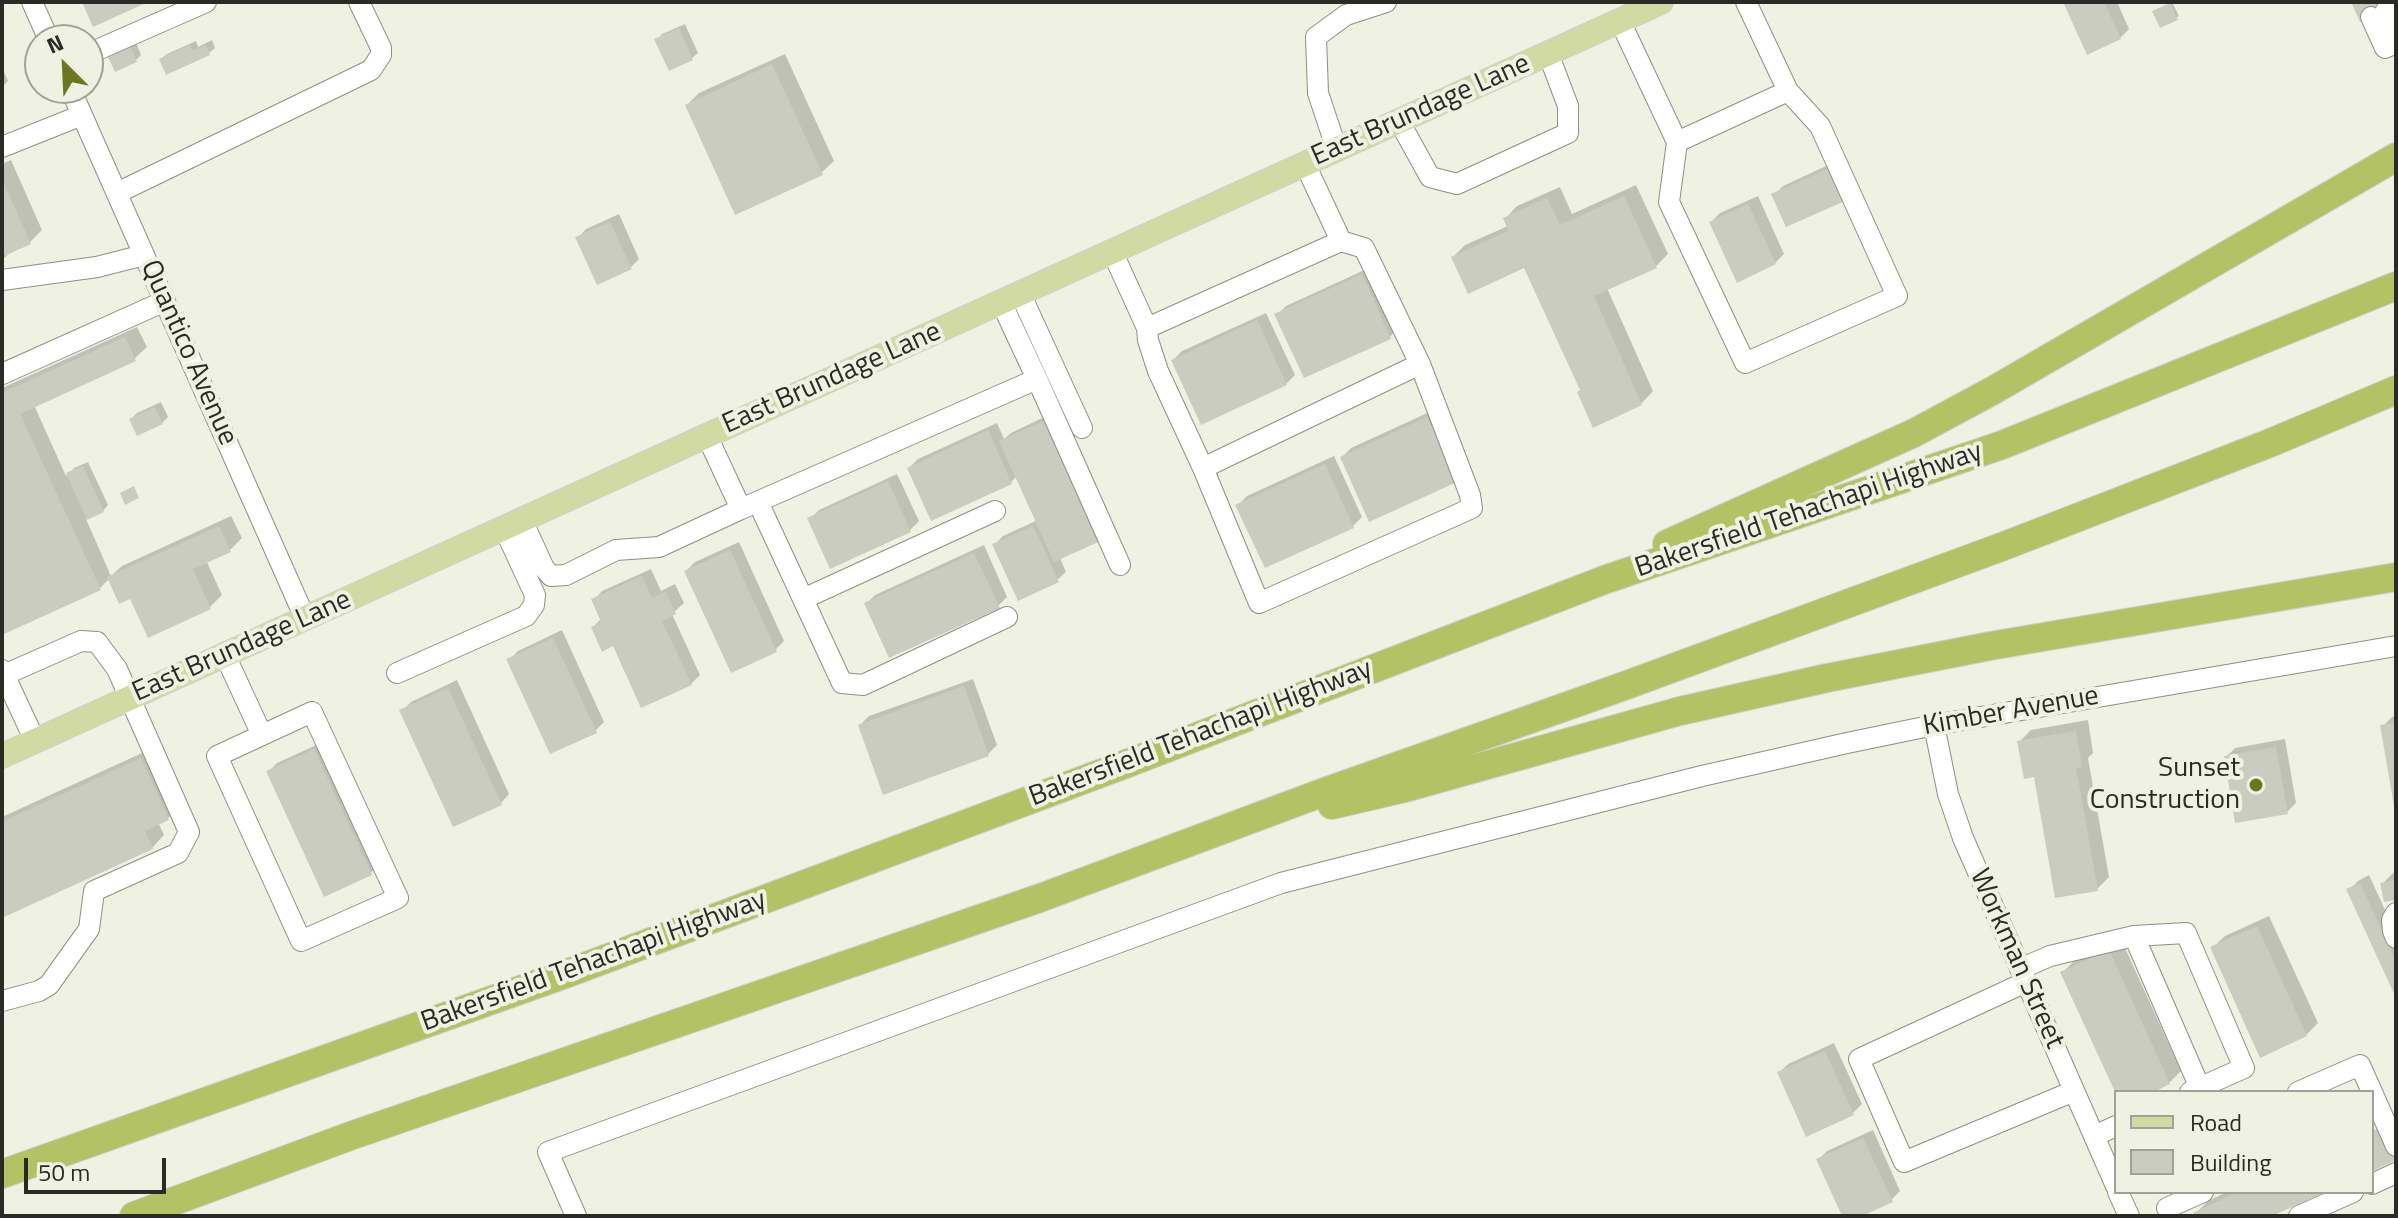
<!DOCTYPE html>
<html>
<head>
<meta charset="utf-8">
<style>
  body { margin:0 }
  #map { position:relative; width:2398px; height:1218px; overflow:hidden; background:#eff2e3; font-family:"Titillium Web",sans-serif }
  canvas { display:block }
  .frame { position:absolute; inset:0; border:4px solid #2a2b25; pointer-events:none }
  .legend { position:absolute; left:2114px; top:1090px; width:260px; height:104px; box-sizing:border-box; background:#eff2e3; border:2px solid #a0a297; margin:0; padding:10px 14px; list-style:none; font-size:24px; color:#2a2b25 }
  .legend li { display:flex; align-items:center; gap:16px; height:40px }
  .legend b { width:40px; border:2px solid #a0a297 }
  .north { position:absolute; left:24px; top:24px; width:80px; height:80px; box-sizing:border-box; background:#eff2e3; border:2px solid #a0a297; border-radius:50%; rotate:336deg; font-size:22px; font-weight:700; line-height:32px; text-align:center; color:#2a2b25 }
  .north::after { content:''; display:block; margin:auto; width:28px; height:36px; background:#6c7621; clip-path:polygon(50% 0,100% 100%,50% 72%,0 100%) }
  .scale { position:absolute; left:24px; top:1158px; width:142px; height:36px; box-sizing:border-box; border:4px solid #2a2b25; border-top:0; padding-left:10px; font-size:24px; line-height:28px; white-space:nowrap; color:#2a2b25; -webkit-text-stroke:6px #eff2e3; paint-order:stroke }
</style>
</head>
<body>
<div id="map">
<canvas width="2398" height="1218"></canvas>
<div class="frame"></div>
<ul class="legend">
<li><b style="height:10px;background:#d2daa3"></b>Road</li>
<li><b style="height:22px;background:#c9ccbe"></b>Building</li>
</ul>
<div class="north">N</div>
<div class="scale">50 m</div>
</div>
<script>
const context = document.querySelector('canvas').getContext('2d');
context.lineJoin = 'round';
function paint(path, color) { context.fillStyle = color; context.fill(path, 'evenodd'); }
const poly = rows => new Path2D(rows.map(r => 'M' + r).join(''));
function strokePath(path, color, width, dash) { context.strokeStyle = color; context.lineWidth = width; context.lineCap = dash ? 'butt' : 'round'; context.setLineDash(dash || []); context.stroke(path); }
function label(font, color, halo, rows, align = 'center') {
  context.font = font + ' "Titillium Web",sans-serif'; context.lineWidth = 8; context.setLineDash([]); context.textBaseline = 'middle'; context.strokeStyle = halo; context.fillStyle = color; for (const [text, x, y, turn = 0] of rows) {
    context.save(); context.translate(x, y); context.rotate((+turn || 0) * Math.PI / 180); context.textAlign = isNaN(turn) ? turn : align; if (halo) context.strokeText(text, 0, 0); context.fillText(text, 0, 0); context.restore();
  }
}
paint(poly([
  [2065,2,2117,2,2129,29,2120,38],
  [2172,2,2179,16,2176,18,2157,10],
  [685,24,698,53,692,58,670,69,657,40,662,34],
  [135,40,141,55,136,60,109,55],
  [212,40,215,48,209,53,167,72,161,59,167,54,196,41,198,47],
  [785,54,834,161,821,173,687,105,699,93],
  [2,67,8,81,2,87],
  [11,160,42,230,30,242,12,251,2,260,2,164],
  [1839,160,1853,190,1774,195,1783,186],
  [1636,185,1668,254,1656,266,1607,288,1653,391,1641,404,1525,266,1453,257,1465,245,1508,226,1505,219,1517,206,1560,187,1572,214],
  [1758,196,1784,254,1775,263,1711,222,1720,213],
  [619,214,639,259,630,268,578,238,586,229],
  [1371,267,1398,328,1390,337,1277,315,1286,306],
  [1266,313,1295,375,1286,384,1173,360,1182,351],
  [137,327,147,347,134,359,34,405,66,476,74,468,88,462,108,505,103,511,86,519,111,576,122,566,231,516,242,538,230,550,206,560,222,595,210,607,149,635,131,596,110,578,100,588,2,624,2,388],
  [161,402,168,417,162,423,131,419,137,413],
  [1436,409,1464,471,1342,457,1351,448],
  [1057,411,1060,558,1066,572,1057,580,994,545,1003,536,1038,520,1017,476,1011,482,909,468,918,459,997,423,1004,439,1011,433],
  [1334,456,1362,517,1353,526,1238,505,1247,496],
  [897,474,919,521,910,530,810,519,819,510],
  [739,542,784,641,775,650,686,571,695,562],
  [984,545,1007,597,998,606,866,604,875,595],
  [651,569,661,591,675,584,684,603,672,614,700,675,691,684,614,644,593,627,602,618,594,600,602,591],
  [562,630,604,722,595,731,509,660,518,651],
  [973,679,997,745,988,754,860,725,869,716],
  [457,680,509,794,501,803,402,711,411,702],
  [2396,716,2396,803,2383,726,2392,717],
  [2088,720,2093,753,2088,758,2109,877,2097,889,2019,742,2031,730],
  [2285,739,2296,803,2287,812,2226,757,2235,748],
  [323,742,379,864,371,873,268,772,277,763],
  [153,748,180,806,168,818,158,822,164,835,152,848,2,916,2,817],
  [2395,871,2396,871,2396,898,2383,883],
  [2369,875,2396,934,2396,993,2349,890,2358,881],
  [2269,916,2318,1023,2306,1035,2212,948,2225,936],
  [2121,939,2181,1071,2169,1083,2149,1092,2117,1092,2063,972,2075,960],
  [1834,1043,1862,1104,1853,1113,1779,1073,1788,1064],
  [1873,1130,1900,1191,1891,1200,1857,1216,1844,1216,1818,1160,1827,1151],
  [2227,1192,2320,1192,2268,1216,2197,1216,2196,1213,2208,1201]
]), '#0003');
paint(poly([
  [82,2,148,2,93,27],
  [2063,2,2104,2,2121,39,2087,55],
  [2351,2,2396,2,2396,6,2360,22],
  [2170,3,2178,20,2160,28,2152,11],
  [679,28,693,60,669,71,654,39],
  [129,44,137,62,115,72,107,55],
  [190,45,193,51,206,45,210,55,166,75,159,59],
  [772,64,823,175,735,215,685,105],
  [1830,168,1845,201,1786,227,1771,194],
  [2,179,31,244,2,257],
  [1624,196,1657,268,1594,296,1642,405,1593,428,1577,392,1580,390,1524,268,1468,294,1451,257,1508,231,1503,218,1547,198,1560,225],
  [1748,204,1776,264,1737,283,1709,222],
  [610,222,632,269,597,285,575,237],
  [1362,274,1391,339,1304,378,1274,314],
  [1257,320,1287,385,1201,425,1171,360],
  [125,337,136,361,20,414,101,590,4,634,2,628,2,393],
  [155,407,163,424,137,436,129,419],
  [1427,417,1457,482,1369,522,1340,457],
  [1048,419,1103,540,1054,562,999,441],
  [988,430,1012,484,931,521,907,468],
  [1325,464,1354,528,1265,568,1235,505],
  [83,466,104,512,87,520,66,473],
  [888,481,911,532,830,569,807,518],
  [134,486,139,498,125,505,120,493],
  [219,526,231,552,193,569,211,609,148,638,130,599,119,604,107,577],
  [1033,526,1059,582,1018,601,992,544],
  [730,550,777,652,731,673,684,571],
  [974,553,1000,608,889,658,864,603],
  [642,576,652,598,666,592,676,614,662,621,692,685,641,708,613,646,602,652,591,627,601,622,591,599],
  [553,638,597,733,550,754,506,659],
  [964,686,989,756,883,795,858,725],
  [448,688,502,805,453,827,399,710],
  [2396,723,2396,806,2394,806,2380,725],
  [2076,731,2082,767,2076,768,2098,891,2055,898,2034,777,2024,779,2017,741],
  [2276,747,2288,814,2235,823,2224,756],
  [314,749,372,875,324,897,266,771],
  [141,758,169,820,145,831,153,849,2,918,2,822],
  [2396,880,2396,900,2384,902,2380,883],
  [2360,883,2396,961,2396,998,2346,889],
  [2257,926,2307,1036,2260,1058,2210,947],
  [2109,950,2170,1084,2154,1092,2115,1092,2060,972],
  [1825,1051,1854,1115,1806,1137,1777,1072],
  [2382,1127,2396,1160,2372,1171,2372,1131],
  [1863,1138,1893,1202,1862,1216,1842,1216,1816,1159],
  [2238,1192,2325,1192,2272,1216,2195,1216,2193,1213]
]), '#c9ccbe');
const minor = poly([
  [32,2,49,40],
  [2386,10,2396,32],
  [2371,17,2385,48,2396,43],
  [1620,21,1677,142,1669,202,1745,363,1897,296,1820,126,1788,91,1746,2],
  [88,54,206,2],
  [70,88,305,618],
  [1399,121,1430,177,1457,184,1568,133,1568,106,1548,53],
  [1677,142,1788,91],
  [2,147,82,115],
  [1337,150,1318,93,1316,37,1346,15,1386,2],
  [1305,164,1341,241],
  [117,193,371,70,381,55,381,48,359,2],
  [1112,251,1147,328,1148,340,1158,371,1203,468,1259,603,1472,508,1470,495,1420,364,1364,248,1341,241,1147,328],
  [2,280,97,267,144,255],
  [1020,293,1082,428],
  [2,374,165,301],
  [1037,379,1120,565],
  [1203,468,1420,364],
  [758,502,842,683,863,685,1007,617],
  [741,509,1037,379,1001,302],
  [522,520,544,568,551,576,566,575,616,550,659,547,741,509,707,436],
  [803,599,995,511],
  [225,655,262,735],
  [2,670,35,741],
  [397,673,526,616,534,605,535,595,504,528],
  [312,712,398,898,301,941,217,756,312,712],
  [1934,725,1948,794,1963,838,2116,1186],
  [2396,913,2392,920,2393,931,2396,938],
  [2134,936,2200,1088],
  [2020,969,2050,956,2134,936,2186,933,2244,1068,2190,1092],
  [2026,982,1859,1059,1904,1162,2074,1091],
  [2,1001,39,991,49,985,89,929,94,891,178,853,189,832,117,669,97,642,81,641,4,675],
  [2298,1092,2360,1065,2396,1146],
  [2094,1136,2116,1126],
  [2372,1184,2396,1173],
  [2118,1192,2129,1216],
  [2167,1208,2203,1192],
  [576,1216,548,1152,1281,883,1702,776,1847,743,1934,725,2396,646],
  [2299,1216,2353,1192]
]);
const major = poly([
  [2,756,1661,2]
]);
const highway = poly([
  [1667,544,1914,433,1992,391,2396,157],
  [1332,805,1405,788,1680,711,1827,678,1990,646,2396,577],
  [2,1174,568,973,1131,762,1604,580,2002,445,2396,286],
  [134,1216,353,1135,1040,898,1324,792,1624,686,2004,546,2270,443,2396,390]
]);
strokePath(minor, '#8d9082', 22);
strokePath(major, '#d0d0cf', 26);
strokePath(highway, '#d0d0cf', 30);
strokePath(minor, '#fff', 20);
strokePath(major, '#d2daa3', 24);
strokePath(highway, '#b4c266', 28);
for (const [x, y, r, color] of [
  [2256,785,8,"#6c7621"]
]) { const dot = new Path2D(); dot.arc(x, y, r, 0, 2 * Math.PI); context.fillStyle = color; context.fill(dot); strokePath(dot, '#eff2e3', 3); }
label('28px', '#2a2b25', '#eff2e3', [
  ["East Brundage Lane",1421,111,-24],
  ["Quantico Avenue",188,353,66],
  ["East Brundage Lane",832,379,-24],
  ["Bakersfield Tehachapi Highway",1809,511,-19],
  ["East Brundage Lane",242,647,-24],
  ["Kimber Avenue",2011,712,-10],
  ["Bakersfield Tehachapi Highway",1201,734,-21],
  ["Workman Street",2016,959,66],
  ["Bakersfield Tehachapi Highway",594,962,-20]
]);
label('28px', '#2a2b25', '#eff2e3', [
  ["Sunset",2240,769],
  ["Construction",2240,801]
], 'right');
</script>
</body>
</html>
